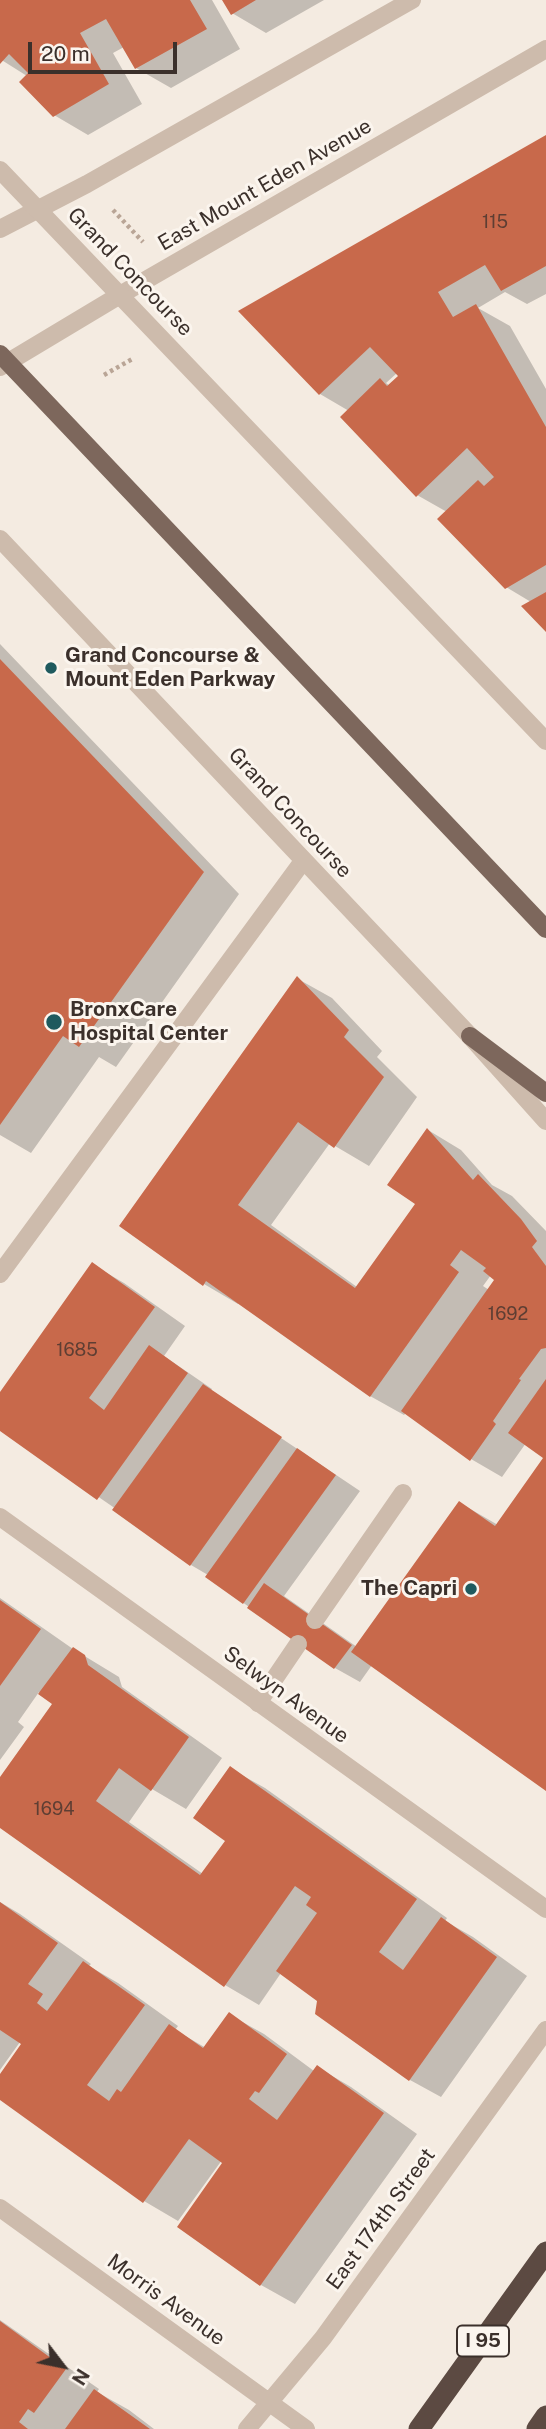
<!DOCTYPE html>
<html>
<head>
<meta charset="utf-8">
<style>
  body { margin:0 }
  #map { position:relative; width:546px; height:2429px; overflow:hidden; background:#f4ebe1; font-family:"Public Sans",sans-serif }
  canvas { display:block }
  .north { position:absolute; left:28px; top:2331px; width:70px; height:70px; -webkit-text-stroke:5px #fbf5ee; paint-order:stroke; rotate:122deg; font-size:19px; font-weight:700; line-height:28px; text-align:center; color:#3b302b }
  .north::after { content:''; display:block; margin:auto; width:24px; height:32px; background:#3b302b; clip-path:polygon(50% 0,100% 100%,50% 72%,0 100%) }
  .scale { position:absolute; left:28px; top:42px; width:149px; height:32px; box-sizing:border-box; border:4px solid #3b302b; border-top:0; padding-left:9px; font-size:21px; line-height:24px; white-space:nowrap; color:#3b302b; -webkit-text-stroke:5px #fbf5ee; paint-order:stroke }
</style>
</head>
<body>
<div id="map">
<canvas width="546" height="2429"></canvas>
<div class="north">N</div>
<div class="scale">20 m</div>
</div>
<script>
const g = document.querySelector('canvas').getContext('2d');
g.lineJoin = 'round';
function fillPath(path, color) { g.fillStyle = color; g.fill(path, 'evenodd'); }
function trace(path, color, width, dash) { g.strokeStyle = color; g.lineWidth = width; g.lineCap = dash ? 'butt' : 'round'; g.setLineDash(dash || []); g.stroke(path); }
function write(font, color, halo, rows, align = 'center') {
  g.font = font + ' "Public Sans",sans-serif'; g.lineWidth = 6; g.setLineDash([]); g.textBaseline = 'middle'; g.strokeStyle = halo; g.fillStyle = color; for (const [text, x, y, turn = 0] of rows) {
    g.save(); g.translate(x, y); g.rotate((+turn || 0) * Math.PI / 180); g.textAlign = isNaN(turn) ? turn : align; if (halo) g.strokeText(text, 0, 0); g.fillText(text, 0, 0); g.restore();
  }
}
fillPath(new Path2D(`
  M 0,0 L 212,0 L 240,49 L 171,88 L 136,68 L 124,47 L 113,53 L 142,104 L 88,135 L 54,115 L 27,76 L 0,59 Z
  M 224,0 L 324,0 L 266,33 L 232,13 Z
  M 546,137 L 546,294 L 527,304 L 505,292 L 478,308 L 510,326 L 546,389 L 546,630 L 531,602 L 506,587 L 447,512 L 417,495 L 349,411 L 320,394 L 241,311 ZM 397,373 L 400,376 L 390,386 L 386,383 Z
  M 0,644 L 239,894 L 116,1067 L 99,1057 L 31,1153 L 0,1135 Z
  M 298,979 L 332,998 L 382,1051 L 377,1057 L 417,1097 L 369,1166 L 330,1143 L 271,1225 L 357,1287 L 417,1204 L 428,1130 L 461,1150 L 492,1185 L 512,1196 L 546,1231 L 546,1789 L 372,1665 L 360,1682 L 335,1668 L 207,1577 L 208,1575 L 191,1565 L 116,1509 L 0,1429 L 0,1395 L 93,1265 L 124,1283 L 185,1326 L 164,1356 L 212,1389 L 211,1391 L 360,1491 L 284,1596 L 357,1647 L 460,1503 L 498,1525 L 546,1458 L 526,1443 L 502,1477 L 471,1459 L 406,1413 L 404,1415 L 370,1396 L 239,1302 L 238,1304 L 204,1284 L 121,1226 ZM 491,1275 L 497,1279 L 489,1290 L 483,1286 Z
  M 0,1598 L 73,1649 L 119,1677 L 122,1687 L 222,1758 L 186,1809 L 152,1789 L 129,1822 L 203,1874 L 227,1840 L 231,1769 L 265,1788 L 447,1918 L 445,1921 L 473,1937 L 527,1976 L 441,2097 L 410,2080 L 319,2000 L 281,1973 L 259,2005 L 225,1985 L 0,1825 L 0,1780 L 55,1704 L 39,1692 L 18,1722 L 24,1727 L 0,1760 Z
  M 0,1902 L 20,1914 L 91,1964 L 89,1966 L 118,1983 L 178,2026 L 175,2030 L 206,2048 L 230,2015 L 264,2034 L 314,2071 L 317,2067 L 351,2087 L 417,2134 L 295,2304 L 261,2285 L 179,2226 L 225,2163 L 222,2160 L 178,2221 L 144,2201 L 0,2098 L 0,2077 L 23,2044 L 20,2042 L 0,2070 Z
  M 0,2320 L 99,2389 L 97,2392 L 129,2410 L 154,2429 L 0,2429 Z`), '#0003');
fillPath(new Path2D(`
  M 0,0 L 190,0 L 207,29 L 135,69 L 106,19 L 80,33 L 109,84 L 53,117 L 19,82 L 28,73 L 9,54 L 0,64 Z
  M 222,0 L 256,0 L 231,15 Z
  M 546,135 L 546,266 L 501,291 L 485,265 L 438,292 L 453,317 L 476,304 L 546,427 L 546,565 L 505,589 L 437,519 L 478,480 L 484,486 L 494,477 L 467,448 L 416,497 L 340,417 L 380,378 L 387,386 L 398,376 L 370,347 L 319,395 L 238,311 Z
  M 546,592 L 546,632 L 521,606 Z
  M 0,659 L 204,872 L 79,1047 L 63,1036 L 0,1125 Z
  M 297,976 L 349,1030 L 344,1037 L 384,1077 L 334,1148 L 298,1122 L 238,1205 L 355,1288 L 415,1204 L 387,1185 L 427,1128 L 473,1180 L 478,1174 L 521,1219 L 537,1241 L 532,1247 L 546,1266 L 546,1348 L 541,1349 L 519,1379 L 521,1380 L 493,1421 L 496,1424 L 470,1461 L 401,1411 L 494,1280 L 483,1271 L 486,1268 L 461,1250 L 450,1265 L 459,1272 L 370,1397 L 206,1281 L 203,1286 L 119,1226 Z
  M 92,1262 L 155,1307 L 89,1398 L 104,1410 L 149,1345 L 188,1373 L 97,1500 L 0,1431 L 0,1392 Z
  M 546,1379 L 546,1791 L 351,1652 L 459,1501 L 495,1526 L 543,1458 L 508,1433 Z
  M 203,1384 L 282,1437 L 190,1566 L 112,1510 Z
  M 297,1448 L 336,1475 L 243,1604 L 205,1577 Z
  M 264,1583 L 352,1645 L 334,1669 L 247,1608 Z
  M 0,1600 L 41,1629 L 0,1686 Z
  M 73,1647 L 85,1655 L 88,1665 L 189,1737 L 151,1791 L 119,1768 L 96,1801 L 200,1875 L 225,1841 L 193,1818 L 230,1766 L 417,1899 L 379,1952 L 403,1970 L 441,1917 L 497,1957 L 409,2081 L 315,2014 L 317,2001 L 276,1971 L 317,1913 L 306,1905 L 311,1897 L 295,1886 L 224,1987 L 0,1828 L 0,1777 L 52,1704 L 38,1694 Z
  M 0,1902 L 58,1943 L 28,1984 L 43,1994 L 37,2003 L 47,2011 L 83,1961 L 145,2005 L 87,2085 L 109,2101 L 117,2089 L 121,2092 L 169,2024 L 203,2048 L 229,2012 L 287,2054 L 259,2093 L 255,2091 L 249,2099 L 277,2120 L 317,2065 L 384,2113 L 260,2286 L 177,2227 L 222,2163 L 189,2139 L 143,2203 L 0,2100 L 0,2074 L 21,2044 L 0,2030 Z
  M 0,2321 L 66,2369 L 34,2413 L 28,2409 L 19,2422 L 28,2429 L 0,2429 Z
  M 94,2389 L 150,2429 L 65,2429 Z`), '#c8694b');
trace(new Path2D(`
  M 113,210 L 143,242
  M 104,375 L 134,358`), '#b9a596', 4.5, [3.5, 3.5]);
trace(new Path2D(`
  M 315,1620 L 403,1493
  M 258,1703 L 298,1644`), '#cdbbac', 18);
trace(new Path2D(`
  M 0,229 L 87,184 L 412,0
  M 0,367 L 120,295 L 546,49
  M 0,1274 L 303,861
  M 0,1517 L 546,1909
  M 0,2208 L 306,2429
  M 247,2429 L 323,2338 L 546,2030`), '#cdbbac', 18);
trace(new Path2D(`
  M 0,170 L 546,741
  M 0,539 L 470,1036 L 546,1121`), '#cdbbac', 18);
trace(new Path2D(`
  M 0,354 L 546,929
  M 470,1036 L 546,1093`), '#7d675c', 18);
trace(new Path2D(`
  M 419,2429 L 546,2252
  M 537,2429 L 546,2416`), '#5c4a42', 21);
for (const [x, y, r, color] of [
  [51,668,7,"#1f5a5e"],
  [54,1022,9,"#1f5a5e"],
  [471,1589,7,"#1f5a5e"]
]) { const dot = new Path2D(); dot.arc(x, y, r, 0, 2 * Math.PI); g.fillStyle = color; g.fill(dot); trace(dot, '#fbf5ee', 2.5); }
write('18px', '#5e3e33', null, [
  ["115",495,222],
  ["1692",508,1314],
  ["1685",77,1350],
  ["1694",54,1809]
]);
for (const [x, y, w] of [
  [483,2341,52]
]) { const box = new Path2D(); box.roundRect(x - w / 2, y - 15.5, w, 31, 5); g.fillStyle = '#fbf5ee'; g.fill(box); trace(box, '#3b302b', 2); }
write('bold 19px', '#3b302b', null, [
  ["I 95",483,2341]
]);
write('21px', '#3b302b', '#fbf5ee', [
  ["East Mount Eden Avenue",265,185,-30],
  ["Grand Concourse",130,272,46],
  ["Grand Concourse",290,813,47],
  ["Selwyn Avenue",286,1695,36],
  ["East 174th Street",381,2219,-54],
  ["Morris Avenue",166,2300,36]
]);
write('bold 21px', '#3b302b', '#fbf5ee', [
  ["Grand Concourse &",65,656],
  ["Mount Eden Parkway",65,680],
  ["BronxCare",70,1010],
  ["Hospital Center",70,1034],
  ["The Capri",457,1589,"right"]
], 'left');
</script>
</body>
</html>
